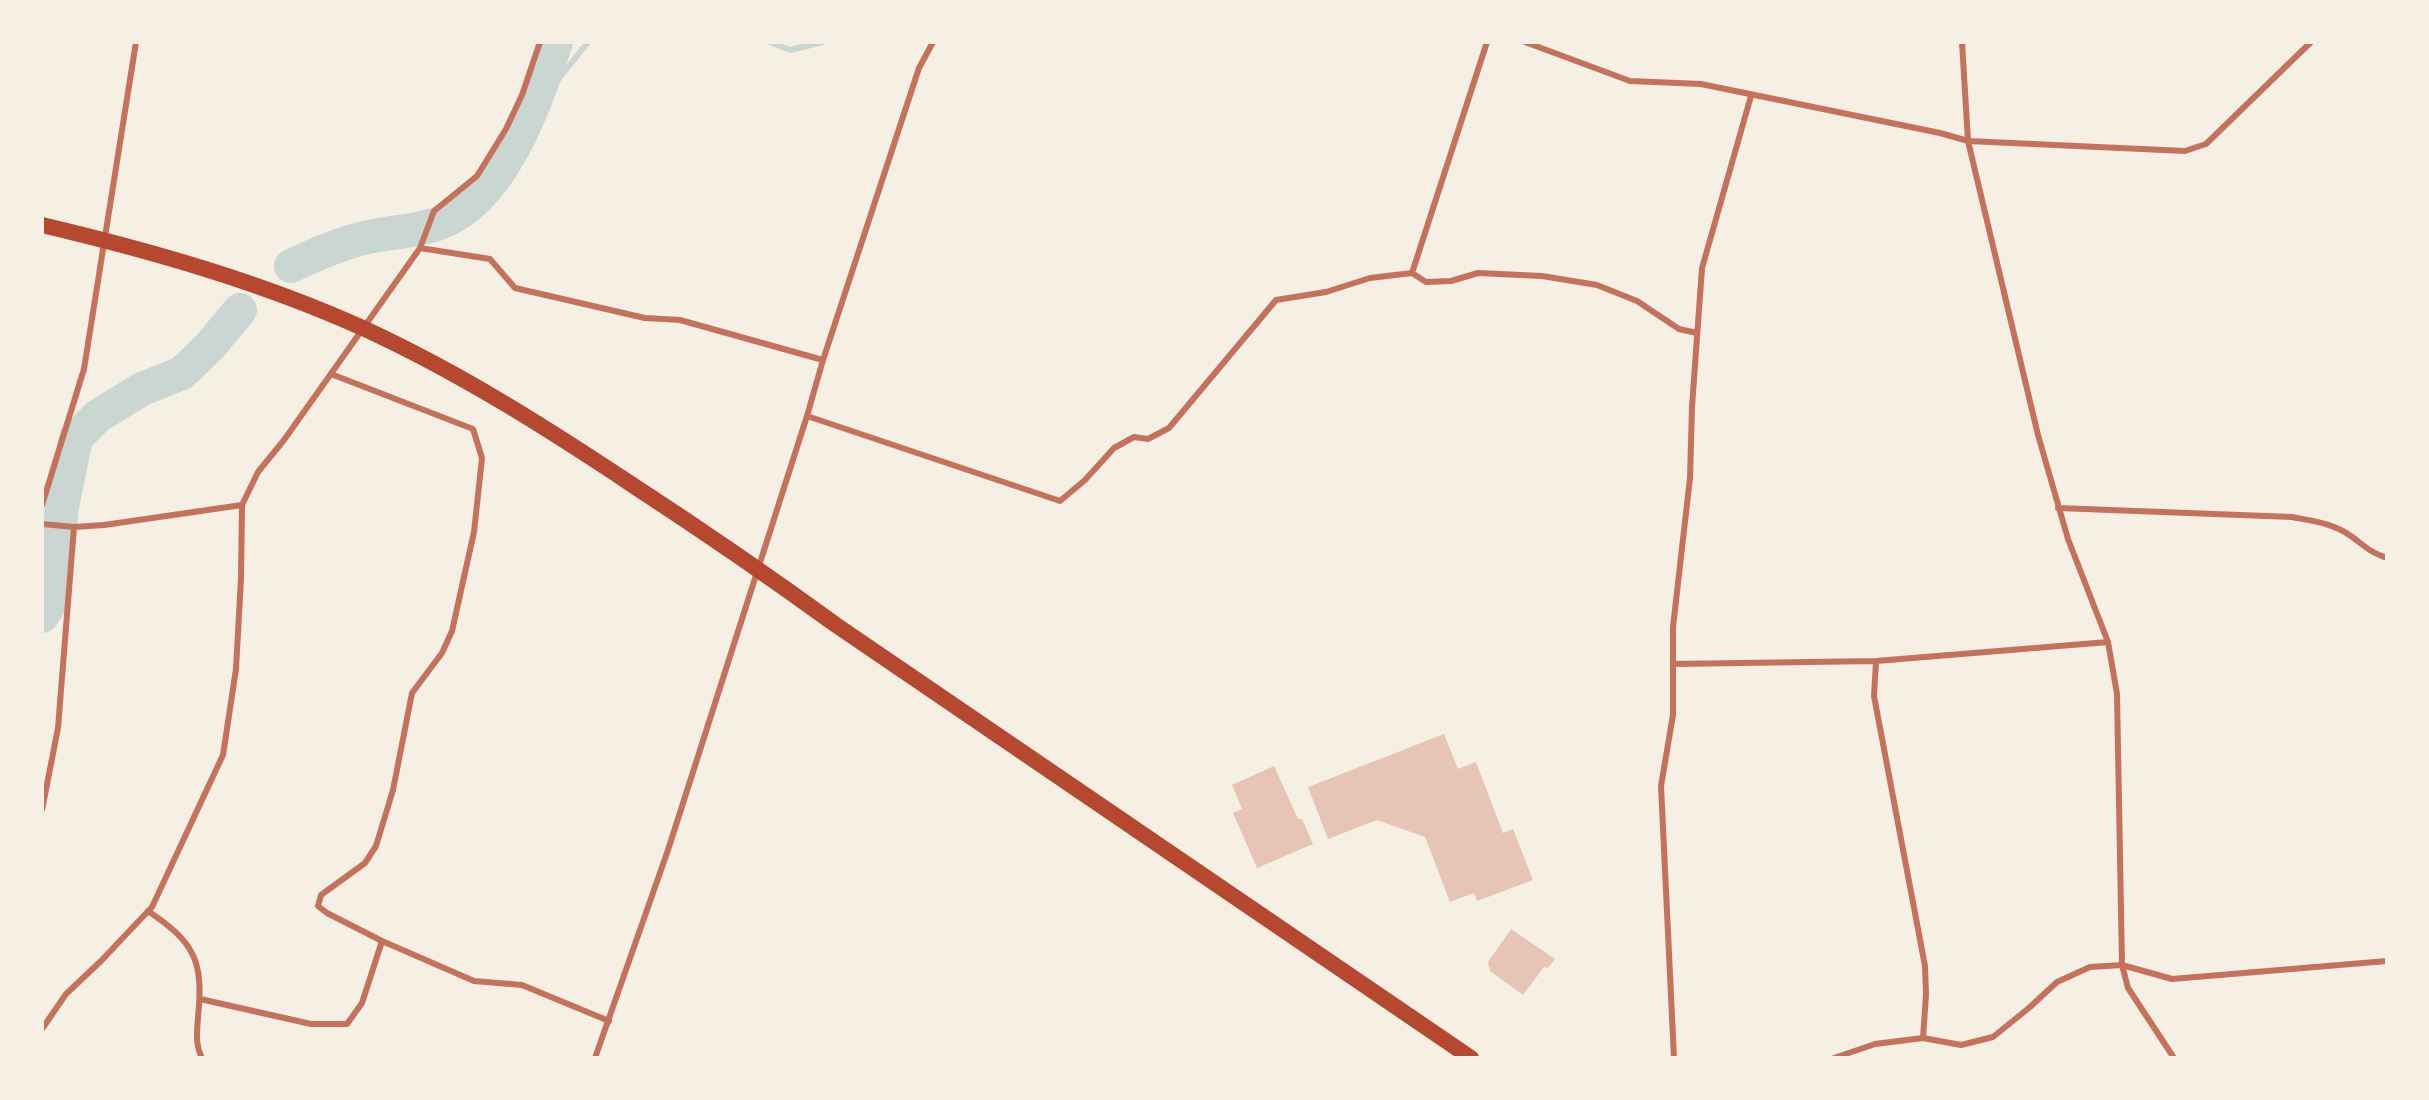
<!DOCTYPE html>
<html>
<head>
<meta charset="utf-8">
<style>
  body { margin:0 }
  #map { position:relative; width:2429px; height:1100px; overflow:hidden; background:#f6efe4; font-family:Signika,sans-serif }
  canvas { display:block }
  .frame { position:absolute; inset:0; border:44px solid #f6efe4; pointer-events:none }
</style>
</head>
<body>
<div id="map">
<canvas width="2429" height="1100"></canvas>
<div class="frame"></div>
</div>
<script>
const g = document.querySelector('canvas').getContext('2d');
g.lineJoin = 'round';
function trace(path, color, width, dash) { g.strokeStyle = color; g.lineWidth = width; g.lineCap = dash ? 'butt' : 'round'; g.setLineDash(dash || []); g.stroke(path); }
function fillPath(path, color) { g.fillStyle = color; g.fill(path, 'evenodd'); }
trace(new Path2D(`
  M 770,42 L 790,50 L 823,42
  M 532,112 L 588,42`), '#c9d6d2', 6);
trace(new Path2D(`
  M 291,266 C 314,255 338,244 364,238 C 389,232 415,232 440,223 C 504,199 536,101 556,42
  M 42,616 L 48,607 L 55,577 L 62,506 L 76,438 L 98,416 L 142,389 L 182,373 L 210,346 L 240,310`), '#c9d6d2', 34);
fillPath(new Path2D(`
  M 1444,734 L 1458,769 L 1476,762 L 1503,833 L 1513,829 L 1533,880 L 1477,901 L 1474,893 L 1450,902 L 1425,837 L 1377,820 L 1328,839 L 1308,787 Z
  M 1274,766 L 1298,819 L 1302,819 L 1313,844 L 1257,868 L 1233,813 L 1242,809 L 1232,785 Z
  M 1511,929 L 1555,959 L 1548,968 L 1544,967 L 1523,995 L 1490,971 L 1488,962 Z`), '#e6c5b7');
trace(new Path2D(`
  M 1525,42 L 1630,81 L 1701,84 L 1940,133 L 1968,141 L 2185,151 L 2206,144 L 2311,42
  M 1962,42 L 1968,141 L 2038,435 L 2068,539 L 2108,642 L 2117,694 L 2122,965 L 2128,988 L 2174,1058
  M 420,248 L 490,259 L 515,288 L 645,318 L 680,320 L 823,360
  M 1412,273 L 1487,42
  M 331,374 L 473,429 L 482,458 L 474,532 L 452,631 L 442,653 L 412,693 L 393,790 L 376,846 L 365,863 L 321,895 L 318,906 L 327,913 L 382,941 L 474,981 L 522,985 L 609,1021
  M 807,416 L 1060,501 L 1085,480 L 1114,448 L 1134,437 L 1148,439 L 1169,428 L 1276,300 L 1326,292 L 1370,278 L 1412,273 L 1426,282 L 1451,281 L 1478,273 L 1542,276 L 1597,285 L 1637,301 L 1679,329 L 1697,333
  M 42,505 L 84,369 L 136,42
  M 2058,508 L 2292,517 C 2313,521 2333,523 2351,536 C 2366,547 2368,551 2387,558
  M 42,524 L 74,527 L 104,525 L 242,505
  M 1876,661 L 1874,696 L 1925,966 L 1926,995 L 1923,1038
  M 1673,664 L 1876,661 L 2108,642
  M 42,810 L 58,728 L 74,527
  M 148,911 C 194,942 204,960 198,1017 C 197,1032 195,1044 202,1058
  M 200,999 L 311,1024 L 347,1024 L 362,1003 L 382,941
  M 42,1029 L 66,994 L 101,961 L 152,907 L 223,755 L 236,669 L 241,578 L 242,505 L 258,472 L 284,440 L 420,248 L 434,211 L 477,176 L 506,129 L 522,95 L 540,42
  M 595,1058 L 668,850 L 807,416 L 823,360 L 919,68 L 933,42
  M 1674,1058 L 1661,786 L 1673,715 L 1673,627 L 1690,478 L 1692,407 L 1702,268 L 1751,96
  M 1834,1058 L 1875,1044 L 1923,1038 L 1961,1045 L 1993,1037 L 2030,1007 L 2057,982 L 2090,967 L 2122,965 L 2172,979 L 2387,961`), '#c5725c', 6);
trace(new Path2D(`
  M 42,225 C 152,251 261,282 365,329 C 460,373 547,428 634,486 C 703,531 770,577 836,625 L 1471,1058`), '#b5482f', 16);
</script>
</body>
</html>
